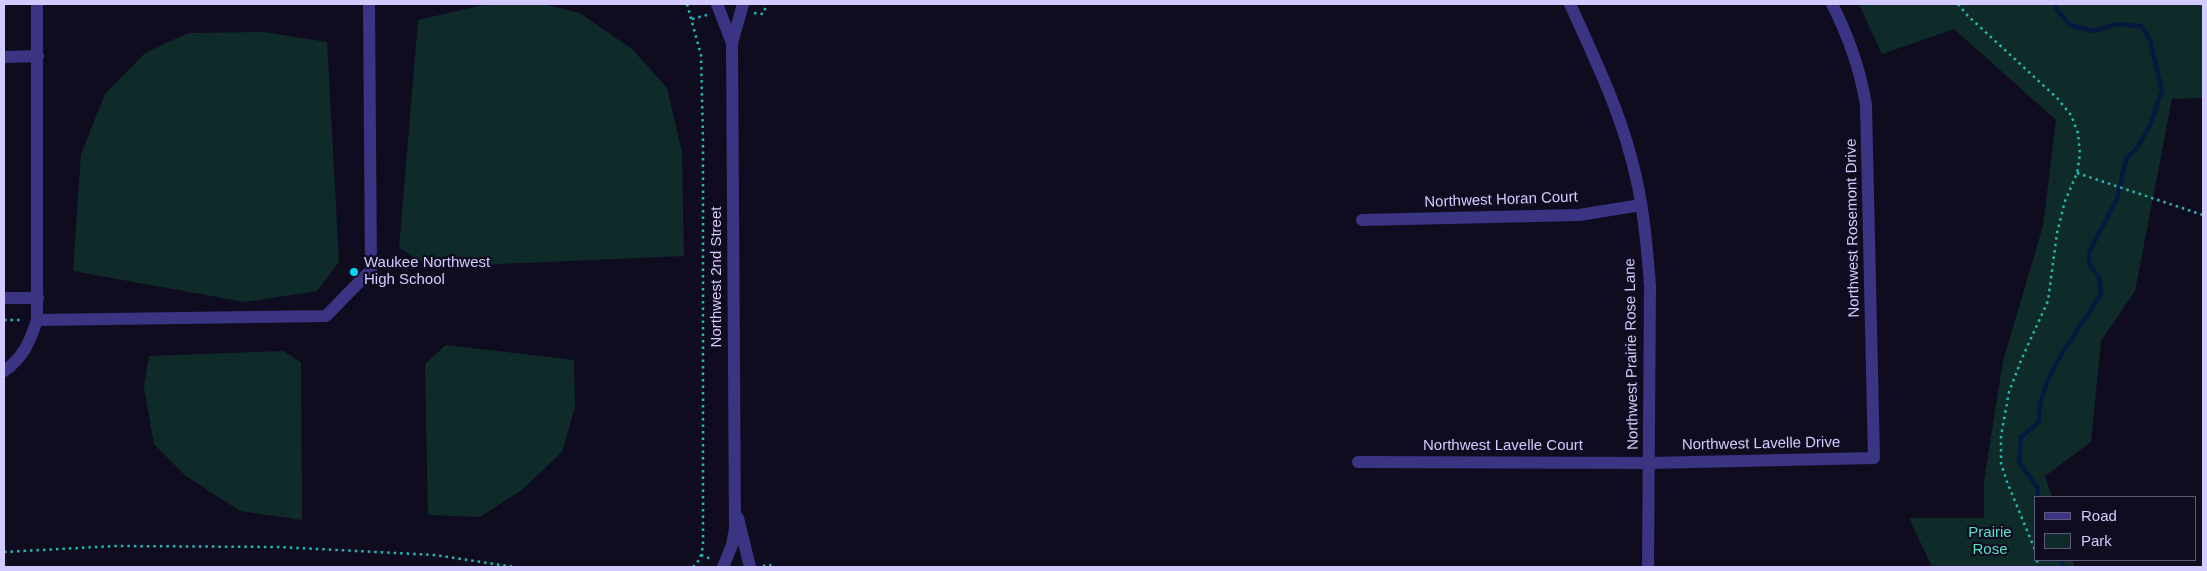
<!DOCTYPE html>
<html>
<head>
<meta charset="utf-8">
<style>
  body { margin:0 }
  #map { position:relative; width:2207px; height:571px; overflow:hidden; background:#100c20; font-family:Arial,sans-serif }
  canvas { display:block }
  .frame { position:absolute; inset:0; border:5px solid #d3cbff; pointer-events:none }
  .legend { position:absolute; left:2034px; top:496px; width:162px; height:65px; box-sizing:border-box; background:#100c20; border:1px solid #5e5879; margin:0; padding:6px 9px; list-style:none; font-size:15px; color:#d3cbff }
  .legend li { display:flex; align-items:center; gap:10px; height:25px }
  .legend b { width:25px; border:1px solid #5e5879 }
</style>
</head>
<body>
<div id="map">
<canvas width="2207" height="571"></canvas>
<div class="frame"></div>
<ul class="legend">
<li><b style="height:6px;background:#3a3482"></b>Road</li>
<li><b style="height:14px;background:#0e2b2a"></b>Park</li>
</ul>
</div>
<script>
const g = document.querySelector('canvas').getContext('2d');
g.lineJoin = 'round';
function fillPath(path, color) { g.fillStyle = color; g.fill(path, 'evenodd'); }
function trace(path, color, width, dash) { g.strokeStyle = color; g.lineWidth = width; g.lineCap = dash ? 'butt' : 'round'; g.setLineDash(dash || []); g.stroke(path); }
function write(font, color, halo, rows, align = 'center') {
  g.font = font + ' Arial,sans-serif'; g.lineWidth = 4.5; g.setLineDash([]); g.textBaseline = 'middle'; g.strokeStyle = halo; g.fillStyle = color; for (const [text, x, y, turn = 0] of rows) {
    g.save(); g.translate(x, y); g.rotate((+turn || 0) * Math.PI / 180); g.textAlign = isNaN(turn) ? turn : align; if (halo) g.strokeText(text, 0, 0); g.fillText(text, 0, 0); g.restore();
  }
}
fillPath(new Path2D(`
  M 488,4 L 543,4 L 580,13 L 633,50 L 667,88 L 682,152 L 684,256 L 430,267 L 399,248 L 418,20 Z
  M 1859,4 L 2203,4 L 2203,98 L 2172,99 L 2135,291 L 2101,341 L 2091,442 L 2045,476 L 2052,497 L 2036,497 L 2036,560 L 2072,560 L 2075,567 L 1932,567 L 1909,518 L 1984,518 L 1984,481 L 2003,361 L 2043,226 L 2056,120 L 1954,29 L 1882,54 Z
  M 264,32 L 327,42 L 339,262 L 317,291 L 245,302 L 73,271 L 81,154 L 105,94 L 145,53 L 188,33 Z
  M 446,345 L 574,360 L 575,407 L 562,452 L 523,489 L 480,517 L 428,515 L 425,364 Z
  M 283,351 L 301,362 L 302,520 L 240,511 L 186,476 L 154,444 L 144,387 L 149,356 Z`), '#0e2b2a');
trace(new Path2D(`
  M 2039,497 L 2037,487 L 2019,462 L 2021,437 L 2039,422 C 2036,380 2080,329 2101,294 L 2099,277 L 2089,264 L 2089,252 L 2117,199 L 2126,159 L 2136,149 L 2150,125 L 2162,90 L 2150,40 L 2141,26 L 2118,24 L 2093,31 L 2070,25 L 2057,10 L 2055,4
  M 2060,560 L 2064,567`), '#07193e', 4.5);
trace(new Path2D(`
  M 687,4 L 701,55 L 703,140 L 703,546 L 700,559 L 693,567
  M 1958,4 L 1967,15 L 2057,98 L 2071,115 L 2078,133 L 2080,154 L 2077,173 L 2065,201 L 2057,233 L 2048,301 L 2022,358 L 2009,392 L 2001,436 L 2001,463 L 2007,482 L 2036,552
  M 754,13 L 763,14 L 767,4
  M 692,19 L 707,15
  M 2077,173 L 2203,215
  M 4,320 L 23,320
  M 4,552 L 115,546 L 279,547 L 435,555 L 514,567
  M 701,555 L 711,559
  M 2037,560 L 2038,567
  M 763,566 L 770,565 L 771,567`), '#27b7b2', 2.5, [2.5, 4]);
trace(new Path2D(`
  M 717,4 L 732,43
  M 1570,4 C 1593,55 1618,106 1632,161 C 1643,201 1647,245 1650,286 L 1648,567
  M 4,57 L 38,56
  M 1362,220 L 1579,215 L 1641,205
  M 4,298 L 38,298
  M 37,320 L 326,316 L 371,270 L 369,4
  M 4,371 C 23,358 30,342 37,320 L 37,4
  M 1358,462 L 1649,463 L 1874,458 L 1866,105 C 1860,69 1849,37 1832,4
  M 738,518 L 750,567
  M 723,567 L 732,545 L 735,528 L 732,43 L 743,4`), '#3a3482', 12);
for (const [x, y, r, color] of [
  [354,272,5,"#00d6f6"]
]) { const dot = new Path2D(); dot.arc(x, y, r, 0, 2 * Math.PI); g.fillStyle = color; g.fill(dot); trace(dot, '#100c20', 2); }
write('15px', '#d3cbff', '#100c20', [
  ["Northwest Horan Court",1501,200,-2],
  ["Northwest Rosemont Drive",1853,228,-91],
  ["Northwest 2nd Street",717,277,-90],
  ["Northwest Prairie Rose Lane",1632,354,-91],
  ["Northwest Lavelle Drive",1761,444,-1],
  ["Northwest Lavelle Court",1503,446]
]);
write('15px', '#d3cbff', '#100c20', [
  ["Waukee Northwest",364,263],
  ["High School",364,280]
], 'left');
write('15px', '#52e4c4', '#100c20', [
  ["Prairie",1990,533],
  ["Rose",1990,550]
]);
</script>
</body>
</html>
